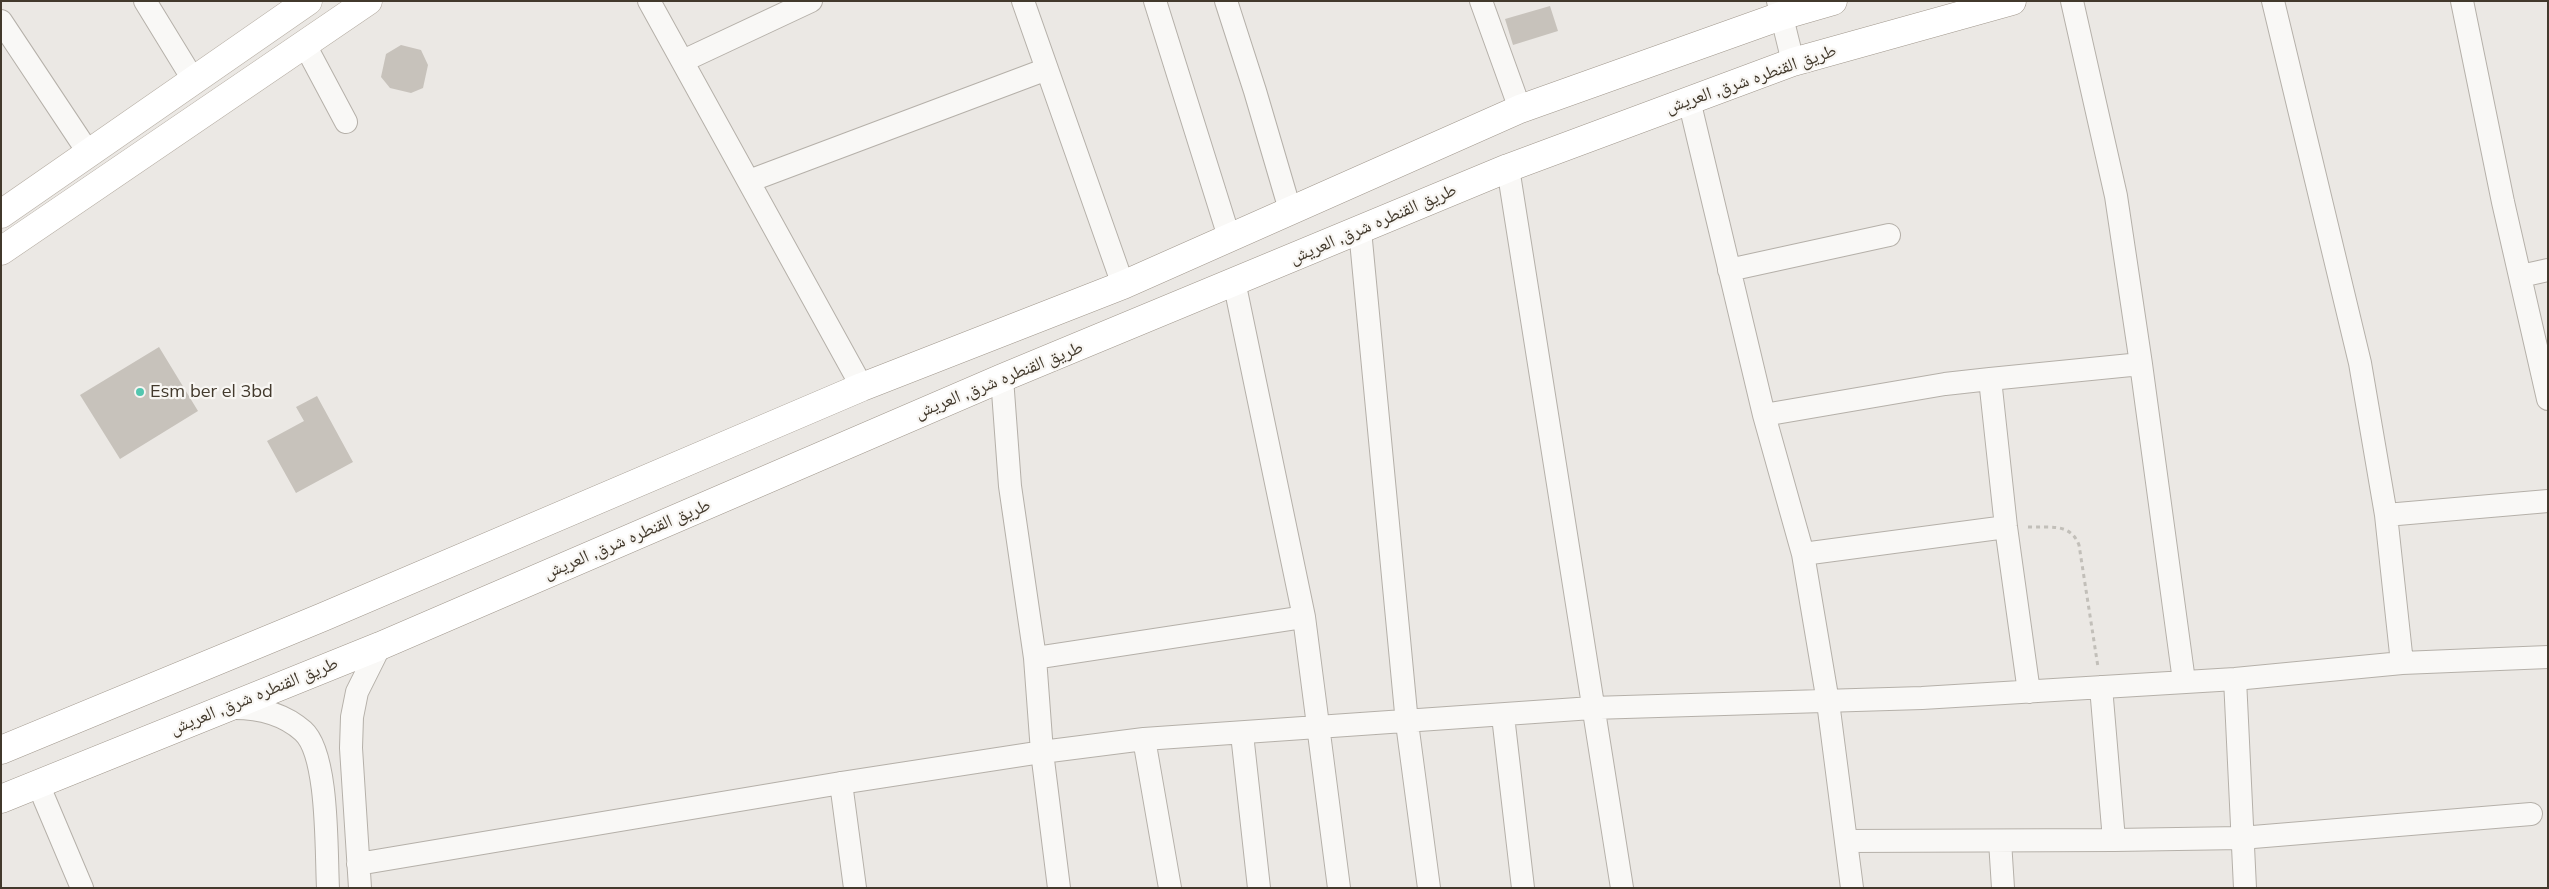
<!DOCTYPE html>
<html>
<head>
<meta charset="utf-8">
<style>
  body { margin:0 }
  #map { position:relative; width:2549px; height:889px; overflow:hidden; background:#ebe8e4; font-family:Mulish,sans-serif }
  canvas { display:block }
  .frame { position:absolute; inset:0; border:2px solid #42392c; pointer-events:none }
</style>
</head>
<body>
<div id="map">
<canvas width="2549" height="889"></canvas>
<div class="frame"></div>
</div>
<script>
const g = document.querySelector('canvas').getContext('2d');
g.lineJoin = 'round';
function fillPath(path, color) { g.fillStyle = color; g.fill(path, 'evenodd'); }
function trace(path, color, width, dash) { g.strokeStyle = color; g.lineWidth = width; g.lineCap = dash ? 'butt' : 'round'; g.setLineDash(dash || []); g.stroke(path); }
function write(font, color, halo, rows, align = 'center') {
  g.font = font + ' Mulish,"Noto Naskh Arabic",sans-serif'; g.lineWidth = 4.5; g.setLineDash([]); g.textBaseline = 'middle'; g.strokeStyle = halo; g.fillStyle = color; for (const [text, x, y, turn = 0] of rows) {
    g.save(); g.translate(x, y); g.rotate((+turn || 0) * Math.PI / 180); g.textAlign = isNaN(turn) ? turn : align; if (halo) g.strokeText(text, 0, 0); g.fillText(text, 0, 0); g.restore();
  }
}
fillPath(new Path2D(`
  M 1550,6 L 1558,31 L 1513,45 L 1505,19 Z
  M 401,45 L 421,50 L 428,65 L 423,88 L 411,93 L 390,88 L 381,77 L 386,54 Z
  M 159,347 L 198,411 L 120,459 L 80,395 Z
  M 317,396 L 353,462 L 296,493 L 267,441 L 304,421 L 296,407 Z`), '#c7c2bb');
const minor = new Path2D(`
  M 145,1 L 194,81
  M 649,1 L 862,387
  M 1023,1 L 1123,285
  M 1155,1 L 1229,237
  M 1226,1 L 1255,91 L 1290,210
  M 1481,1 L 1520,109
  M 1778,1 L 1793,62
  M 2072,1 L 2116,196 L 2141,364 L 2184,681
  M 2273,1 L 2360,363 L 2386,515 L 2402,663
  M 2462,1 L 2503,202 L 2548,399
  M 1,21 L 90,155
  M 305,45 L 346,122
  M 683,61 L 811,1
  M 1689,100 L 1764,415 L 1803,554 L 1828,702 L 1852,888
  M 1508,168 L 1622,888
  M 749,181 L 1047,69
  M 1360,230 L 1407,723 L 1429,888
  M 1729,270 L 1889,235
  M 2521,276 L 2548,270
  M 1234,281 L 1304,617 L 1339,888
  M 1002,378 L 1010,486 L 1035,658 L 1042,752 L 1059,888
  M 1990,379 L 2141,364
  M 1764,415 L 1945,384 L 1990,379 L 2006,527 L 2029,692
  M 2386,515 L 2548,501
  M 1803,554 L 2006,527
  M 1035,658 L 1304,617
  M 2235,679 L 2245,888
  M 228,708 C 255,707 282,712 303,731 C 329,754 326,852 328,888
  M 1503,716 L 1523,888
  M 1242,734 L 1259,888
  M 1144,739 L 1170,888
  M 841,783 L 855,888
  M 38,784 L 82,888
  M 2114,840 L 2241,838 L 2531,814
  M 1846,841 L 2114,840 L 2101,687
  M 2000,841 L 2003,888
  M 358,864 L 841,783 L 1042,752 L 1144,739 L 1592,708 L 1922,698 L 2235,679 L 2402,663 L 2548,657
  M 360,888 L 351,748 L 352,717 L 357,692 L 380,646`);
const major = new Path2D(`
  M 1,214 L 308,1
  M 1,251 L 368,1`);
const highway = new Path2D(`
  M 1,750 L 323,617 L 862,387 L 1123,285 L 1520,109 L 1781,16 L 1833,1
  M 1,799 L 380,646 L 1002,378 L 1508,168 L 1793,62 L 2012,1`);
trace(minor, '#b5b0a9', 24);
trace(major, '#b6aea4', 29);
trace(highway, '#a0978c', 29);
trace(new Path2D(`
  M 2028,527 C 2049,528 2070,522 2079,545 L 2098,667`), '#c2bfb9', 3, [4, 4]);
trace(minor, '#f9f8f6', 22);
trace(major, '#fff', 28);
trace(highway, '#fff', 28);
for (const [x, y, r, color] of [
  [140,392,5,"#53c6af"]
]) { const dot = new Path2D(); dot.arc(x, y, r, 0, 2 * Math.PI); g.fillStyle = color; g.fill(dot); trace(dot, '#f8f6f3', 2); }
write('18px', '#42392c', '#f8f6f3', [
  ["طريق القنطره شرق, العريش",1751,79,-19],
  ["طريق القنطره شرق, العريش",1373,224,-23],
  ["طريق القنطره شرق, العريش",999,380,-22],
  ["طريق القنطره شرق, العريش",627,539,-23],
  ["طريق القنطره شرق, العريش",254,696,-22]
]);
write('18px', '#42392c', '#f8f6f3', [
  ["Esm ber el 3bd",150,392]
], 'left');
</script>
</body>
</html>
